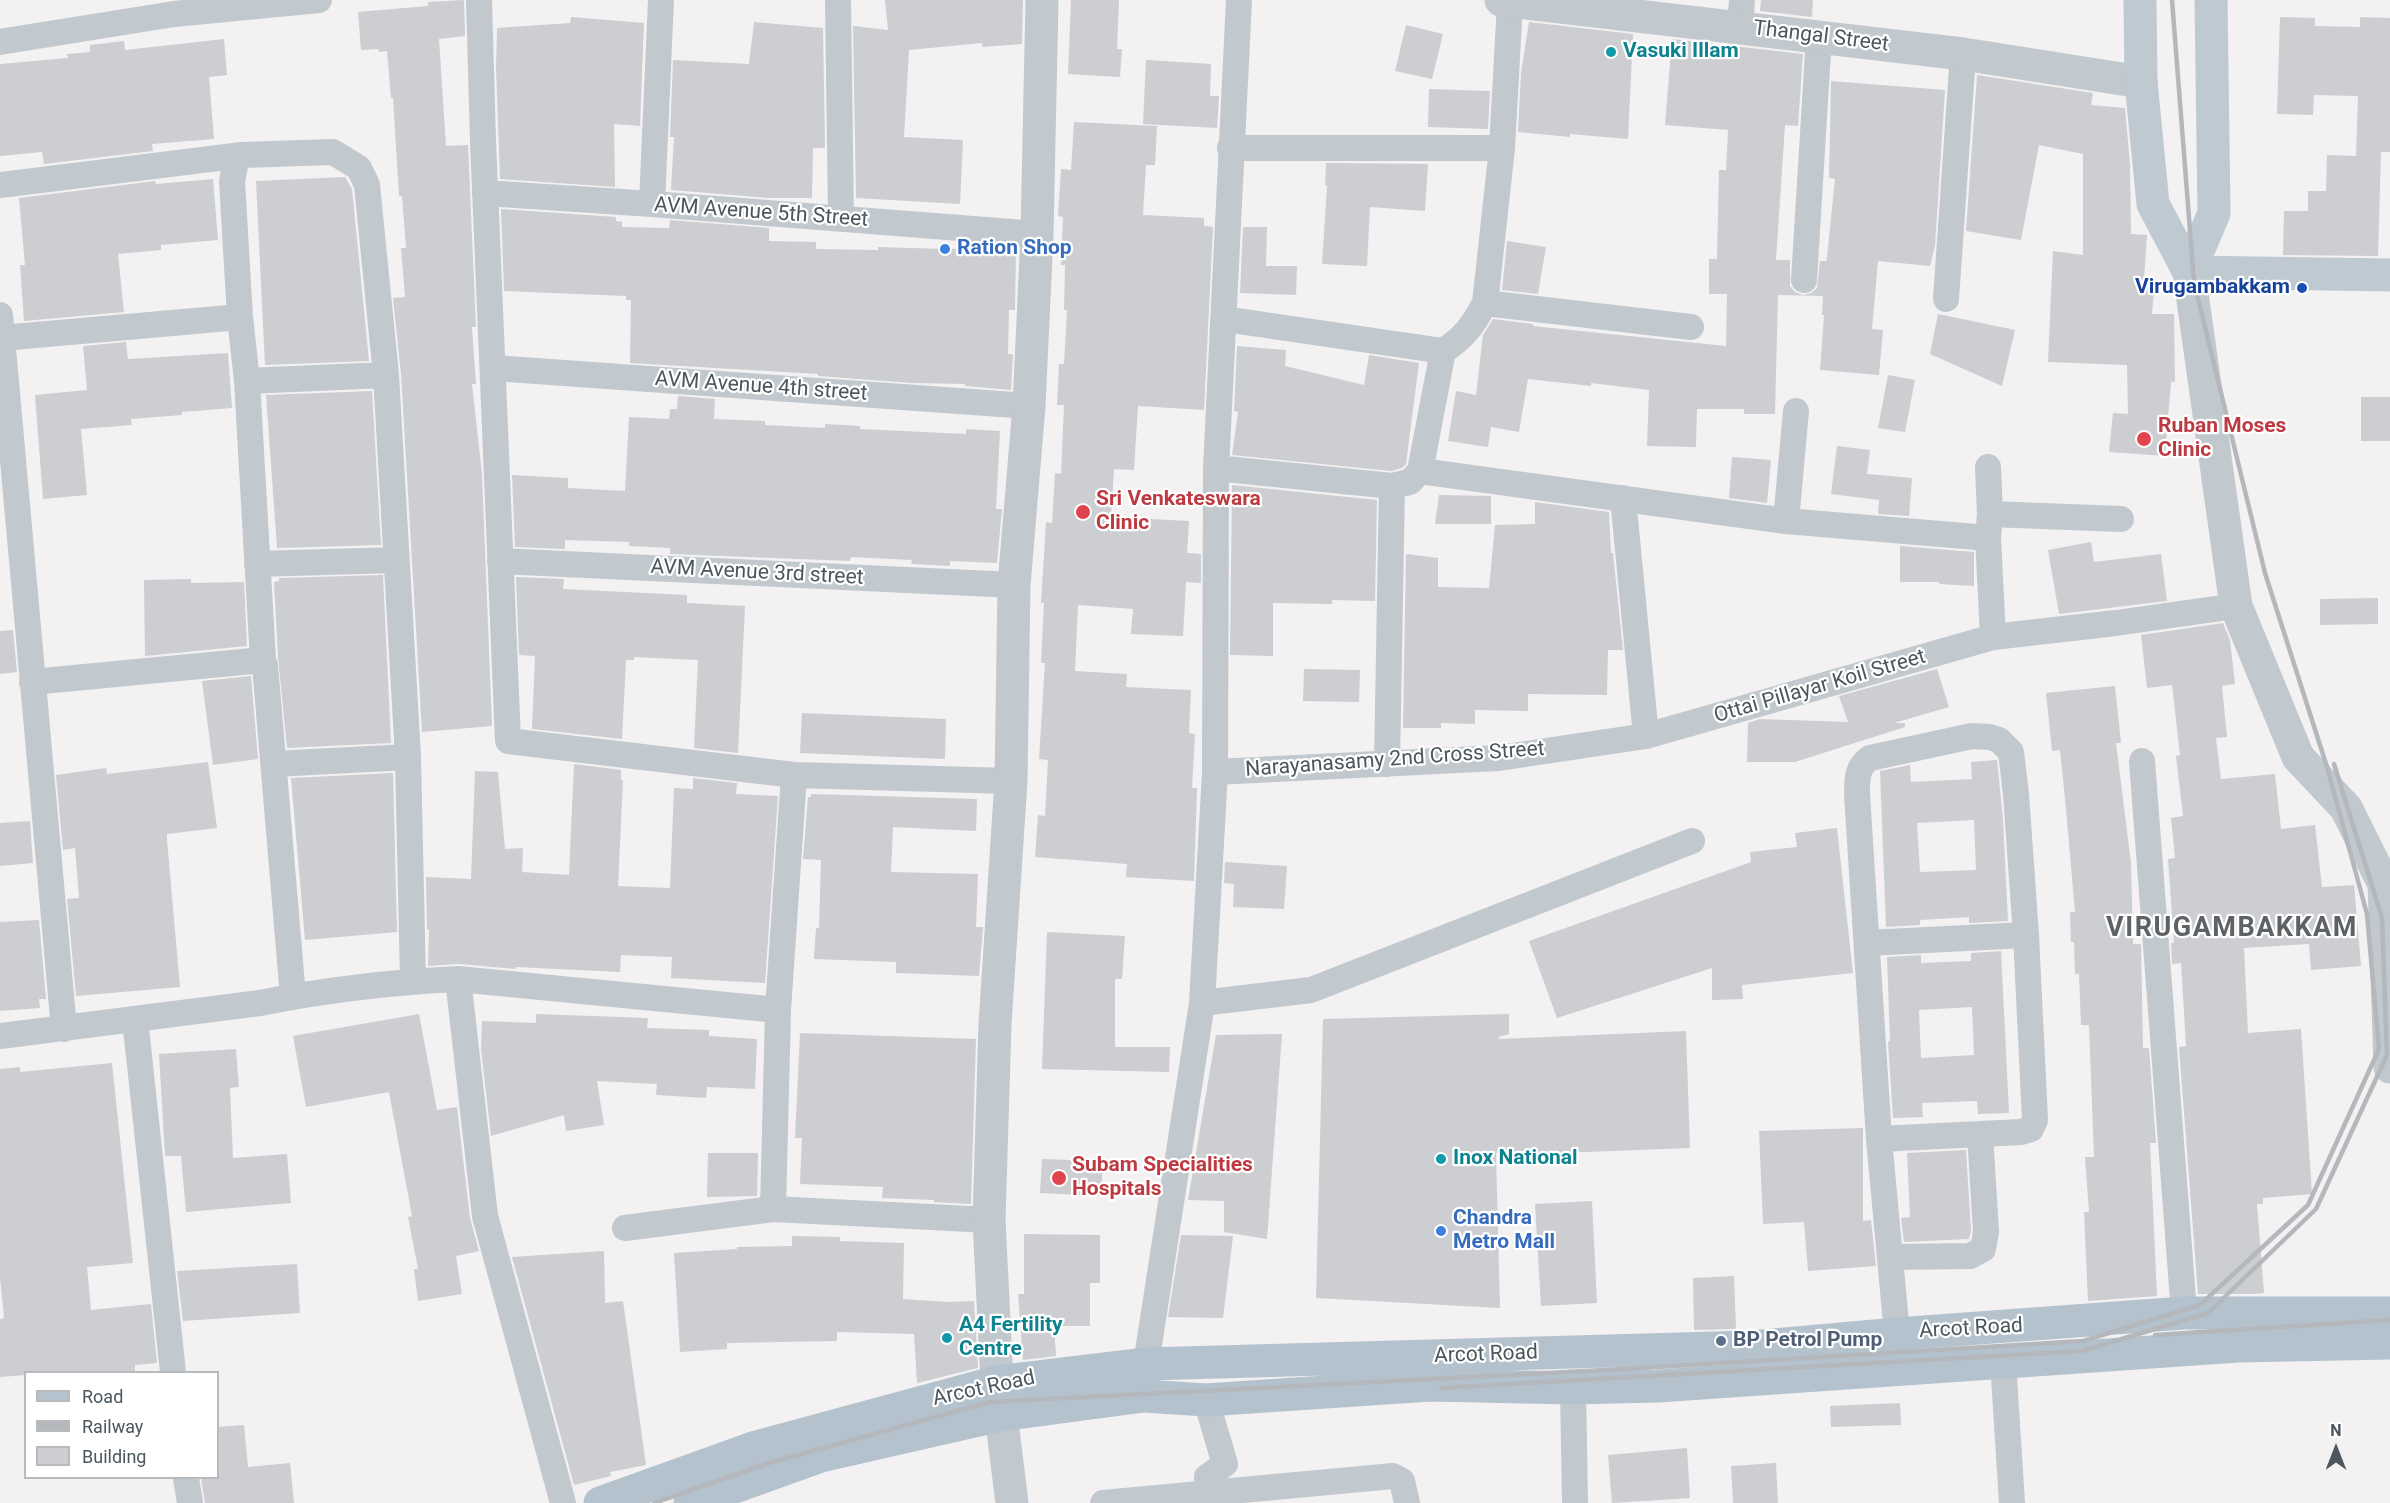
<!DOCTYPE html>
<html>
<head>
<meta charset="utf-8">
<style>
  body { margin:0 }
  #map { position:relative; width:2390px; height:1503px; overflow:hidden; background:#f3f1f2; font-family:Roboto,sans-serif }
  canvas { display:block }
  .legend { position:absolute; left:24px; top:1371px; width:195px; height:108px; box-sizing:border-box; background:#fff; border:2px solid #b7bbbe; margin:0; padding:8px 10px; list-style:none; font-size:18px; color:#4b565d }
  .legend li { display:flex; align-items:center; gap:12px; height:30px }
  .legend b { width:30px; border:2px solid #b7bbbe }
  .north { position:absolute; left:2306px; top:1419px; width:60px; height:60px; -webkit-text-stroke:4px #fff; paint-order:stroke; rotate:0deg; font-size:16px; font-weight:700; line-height:24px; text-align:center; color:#4b565d }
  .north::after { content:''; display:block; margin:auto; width:21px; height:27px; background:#4b565d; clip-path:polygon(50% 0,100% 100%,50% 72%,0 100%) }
</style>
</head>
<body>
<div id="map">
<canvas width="2390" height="1503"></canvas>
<ul class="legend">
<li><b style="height:8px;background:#b4c2cd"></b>Road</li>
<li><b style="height:8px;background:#b4b7bb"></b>Railway</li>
<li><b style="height:16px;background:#ccced2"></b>Building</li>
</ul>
<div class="north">N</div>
</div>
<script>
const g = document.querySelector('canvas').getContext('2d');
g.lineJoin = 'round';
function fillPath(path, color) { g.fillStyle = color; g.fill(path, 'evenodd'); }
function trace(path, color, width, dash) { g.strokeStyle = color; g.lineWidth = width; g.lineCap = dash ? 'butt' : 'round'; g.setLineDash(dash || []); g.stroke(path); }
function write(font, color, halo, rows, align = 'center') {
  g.font = font + ' Roboto,sans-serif'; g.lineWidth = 4.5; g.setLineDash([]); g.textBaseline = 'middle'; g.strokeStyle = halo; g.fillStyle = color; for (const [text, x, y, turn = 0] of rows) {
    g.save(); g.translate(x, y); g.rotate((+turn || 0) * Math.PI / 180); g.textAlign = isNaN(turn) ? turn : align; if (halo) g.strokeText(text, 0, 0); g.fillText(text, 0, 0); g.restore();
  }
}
fillPath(new Path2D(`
  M 464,0 L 465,36 L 439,39 L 446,146 L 468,145 L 476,327 L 472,327 L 476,384 L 472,384 L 482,474 L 492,726 L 422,732 L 401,374 L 393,298 L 405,297 L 401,248 L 406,248 L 402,196 L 399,196 L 393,98 L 391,98 L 387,51 L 379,52 L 378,49 L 361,50 L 358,12 L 428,6 L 428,2 Z
  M 885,0 L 1023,0 L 1022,44 L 982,47 L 982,43 L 909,50 L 904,137 L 963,140 L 960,204 L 856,198 L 853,26 L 888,30 Z
  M 1071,0 L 1119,0 L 1117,49 L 1122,49 L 1120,77 L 1068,74 Z
  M 1761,0 L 1813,0 L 1812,17 L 1760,11 Z
  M 571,17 L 644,23 L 640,126 L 614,124 L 615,187 L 500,179 L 496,67 L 497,28 L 570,23 Z
  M 2280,17 L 2315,18 L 2315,26 L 2360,27 L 2360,17 L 2390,18 L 2390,152 L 2381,152 L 2378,256 L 2283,255 L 2284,211 L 2308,211 L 2308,191 L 2326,191 L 2327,155 L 2356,156 L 2358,96 L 2314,95 L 2313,115 L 2277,114 Z
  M 754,22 L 823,28 L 825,148 L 813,148 L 812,198 L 769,198 L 671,190 L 674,137 L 670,137 L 673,60 L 749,64 Z
  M 1529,22 L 1633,34 L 1628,139 L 1570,134 L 1570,137 L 1518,132 L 1521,73 Z
  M 1406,25 L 1443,34 L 1432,79 L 1395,71 Z
  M 224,39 L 227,75 L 209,77 L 214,139 L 152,144 L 153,151 L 44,164 L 42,152 L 0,156 L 0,64 L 68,58 L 67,54 L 90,52 L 90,45 L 124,41 L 125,50 Z
  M 1672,39 L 1803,54 L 1798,126 L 1785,125 L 1776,260 L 1790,260 L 1790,286 L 1795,292 L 1803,295 L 1811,293 L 1817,288 L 1820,261 L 1826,261 L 1827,257 L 1835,179 L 1829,178 L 1831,81 L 1945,90 L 1935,246 L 1930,266 L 1878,261 L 1872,329 L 1883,330 L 1879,375 L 1820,370 L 1824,315 L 1822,315 L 1823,296 L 1778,295 L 1775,414 L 1744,414 L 1744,409 L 1697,409 L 1696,447 L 1647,446 L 1649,390 L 1591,383 L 1591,386 L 1528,379 L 1519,432 L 1491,427 L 1488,447 L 1448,441 L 1456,391 L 1476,395 L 1483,335 L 1493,319 L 1533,324 L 1533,326 L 1726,346 L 1727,294 L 1709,294 L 1709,259 L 1717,259 L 1719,170 L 1726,170 L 1728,130 L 1665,125 Z
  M 1146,60 L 1211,64 L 1210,96 L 1219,96 L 1217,128 L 1143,124 Z
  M 1977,75 L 2093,93 L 2091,105 L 2125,108 L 2130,164 L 2131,234 L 2147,235 L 2144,279 L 2155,280 L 2152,314 L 2174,314 L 2175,382 L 2171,382 L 2165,456 L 2109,452 L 2113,413 L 2128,414 L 2127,365 L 2048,362 L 2053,251 L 2083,255 L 2083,154 L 2039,145 L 2021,240 L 1966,231 Z
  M 1429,89 L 1490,91 L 1488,129 L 1428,127 Z
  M 1074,122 L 1157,126 L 1155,165 L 1146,165 L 1143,215 L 1204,218 L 1204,226 L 1213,227 L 1204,410 L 1138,406 L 1134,470 L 1114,469 L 1111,517 L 1189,521 L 1187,553 L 1201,554 L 1201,583 L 1186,582 L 1183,636 L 1131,634 L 1133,609 L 1078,605 L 1075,671 L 1127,674 L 1126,687 L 1191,690 L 1189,733 L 1195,734 L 1192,788 L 1197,788 L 1194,881 L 1126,877 L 1127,864 L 1035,857 L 1038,815 L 1045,816 L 1048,760 L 1039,759 L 1045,663 L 1041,663 L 1044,603 L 1041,603 L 1046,522 L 1052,523 L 1055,473 L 1061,474 L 1064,405 L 1057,405 L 1059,364 L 1064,364 L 1067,310 L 1064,310 L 1065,265 L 1061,265 L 1063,217 L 1058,216 L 1061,169 L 1071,170 Z
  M 1326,163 L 1428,164 L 1425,211 L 1370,207 L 1367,266 L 1322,264 L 1327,186 L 1325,185 Z
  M 345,177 L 352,189 L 369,361 L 265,365 L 256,181 Z
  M 213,179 L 218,240 L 161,245 L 161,250 L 118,254 L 124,312 L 24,321 L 20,265 L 25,265 L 19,198 L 155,181 L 156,184 Z
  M 501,209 L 616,217 L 616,221 L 622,222 L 622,227 L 669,228 L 670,220 L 769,228 L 769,241 L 816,242 L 816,249 L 878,250 L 878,247 L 945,249 L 1016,248 L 1015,310 L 1009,310 L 1008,354 L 1013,354 L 1011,390 L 965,386 L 965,384 L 912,383 L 818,376 L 818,374 L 630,363 L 631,300 L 626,300 L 626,296 L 504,291 Z
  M 1243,227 L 1267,227 L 1266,266 L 1297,266 L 1296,295 L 1240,293 Z
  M 1507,241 L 1546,247 L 1538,294 L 1502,290 Z
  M 1938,314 L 2015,330 L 2002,386 L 1930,354 Z
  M 126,342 L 128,359 L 228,353 L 232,408 L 182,412 L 182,415 L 131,419 L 132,425 L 81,429 L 87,495 L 43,499 L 35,395 L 87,390 L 83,346 Z
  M 1237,346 L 1286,350 L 1285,366 L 1364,385 L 1369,355 L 1419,363 L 1406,464 L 1402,468 L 1391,471 L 1232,455 L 1238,412 L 1234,411 Z
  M 1888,375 L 1915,380 L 1905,432 L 1878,428 Z
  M 372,391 L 381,545 L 277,548 L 266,395 Z
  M 678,396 L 715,399 L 714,419 L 765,421 L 765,425 L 825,428 L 825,424 L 860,426 L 860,429 L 966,434 L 966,429 L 1000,431 L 996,509 L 1002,509 L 997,563 L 950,561 L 950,566 L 911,564 L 912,560 L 851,557 L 850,561 L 670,554 L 670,548 L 629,546 L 629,542 L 565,540 L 565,549 L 515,547 L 512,475 L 568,478 L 568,488 L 625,491 L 629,417 L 669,419 L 670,409 L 677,409 Z
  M 2361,397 L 2390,397 L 2390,441 L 2361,441 Z
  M 1837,446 L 1870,450 L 1867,474 L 1912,478 L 1909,516 L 1878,514 L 1879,500 L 1831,494 Z
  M 1732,457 L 1771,460 L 1767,503 L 1729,498 Z
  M 1232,485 L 1377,500 L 1375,601 L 1332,600 L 1332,604 L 1273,603 L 1273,656 L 1230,655 Z
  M 1439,495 L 1491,496 L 1491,524 L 1435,524 Z
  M 1535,502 L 1609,512 L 1611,553 L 1613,553 L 1623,650 L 1608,650 L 1607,695 L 1528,694 L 1528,711 L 1475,710 L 1475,724 L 1441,723 L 1441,728 L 1403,728 L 1406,554 L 1438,558 L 1438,587 L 1489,588 L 1495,525 L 1535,524 Z
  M 2091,542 L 2094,562 L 2161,554 L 2167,601 L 2059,614 L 2048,550 Z
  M 1900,546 L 1974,552 L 1974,586 L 1939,584 L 1940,582 L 1900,582 Z
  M 383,575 L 391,743 L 287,748 L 278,657 L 274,582 L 279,581 L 279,578 Z
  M 516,577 L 564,579 L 563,589 L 687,595 L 687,603 L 745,606 L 738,753 L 694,748 L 698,660 L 634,657 L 634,660 L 626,660 L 622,739 L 532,729 L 535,656 L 519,655 Z
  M 191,579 L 191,583 L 244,582 L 247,646 L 145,656 L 144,580 Z
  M 2378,598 L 2378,624 L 2320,625 L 2320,599 Z
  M 2223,623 L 2230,640 L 2235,684 L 2222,686 L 2227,737 L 2216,738 L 2221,779 L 2275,774 L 2281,829 L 2315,825 L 2322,887 L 2354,885 L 2361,966 L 2311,970 L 2309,944 L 2244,948 L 2248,1033 L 2301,1029 L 2312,1194 L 2263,1198 L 2263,1204 L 2257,1204 L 2264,1293 L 2254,1294 L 2198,1294 L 2179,1047 L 2186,1046 L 2181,963 L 2172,964 L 2171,943 L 2174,943 L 2168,859 L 2175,858 L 2171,818 L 2183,816 L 2176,756 L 2180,755 L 2172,685 L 2147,688 L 2141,635 Z
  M 13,630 L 17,672 L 0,674 L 0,631 Z
  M 1304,669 L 1360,670 L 1359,702 L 1303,701 Z
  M 1937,669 L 1949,707 L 1894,723 L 1905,723 L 1905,727 L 1795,762 L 1747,762 L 1748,723 L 1760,719 L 1848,722 L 1839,696 Z
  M 251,676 L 258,759 L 213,765 L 202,681 Z
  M 2115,686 L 2121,743 L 2116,743 L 2131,863 L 2133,944 L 2141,944 L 2143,1048 L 2149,1048 L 2156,1143 L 2150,1143 L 2157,1296 L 2088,1301 L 2084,1212 L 2089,1212 L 2085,1157 L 2094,1157 L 2089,1025 L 2081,1025 L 2079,974 L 2075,974 L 2074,942 L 2071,942 L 2070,912 L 2075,912 L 2066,809 L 2060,750 L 2052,751 L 2046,693 Z
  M 802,713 L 946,719 L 945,759 L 800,753 Z
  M 1997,760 L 2003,820 L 2008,921 L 1969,923 L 1969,917 L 1920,920 L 1920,925 L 1886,927 L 1880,771 L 1910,765 L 1911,782 L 1972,779 L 1971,762 ZM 1974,820 L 1976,870 L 1920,872 L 1917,823 Z
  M 208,762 L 217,828 L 167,834 L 167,840 L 180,987 L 76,996 L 67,899 L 79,898 L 75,848 L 63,850 L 56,775 L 106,768 L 107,774 Z
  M 574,764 L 621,770 L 621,780 L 623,780 L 618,886 L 670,888 L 674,788 L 693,789 L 693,778 L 737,783 L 736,794 L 778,796 L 765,983 L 671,978 L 672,957 L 621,955 L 620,972 L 516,967 L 516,969 L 459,964 L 428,966 L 429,929 L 427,930 L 426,877 L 471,879 L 475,771 L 498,772 L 505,849 L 523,848 L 522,872 L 569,875 Z
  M 393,773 L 397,932 L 305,940 L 291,778 Z
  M 811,794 L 977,799 L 976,831 L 893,827 L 891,872 L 978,874 L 976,927 L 983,927 L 979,976 L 896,973 L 896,962 L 814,959 L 816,928 L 819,928 L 821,860 L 803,859 L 808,797 L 811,797 Z
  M 30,821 L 33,863 L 0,866 L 0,823 Z
  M 1837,828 L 1853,973 L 1742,985 L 1743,999 L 1712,1000 L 1712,968 L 1557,1018 L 1529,941 L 1751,862 L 1750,852 L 1797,847 L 1795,833 Z
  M 1225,862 L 1287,866 L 1284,909 L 1233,907 L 1234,884 L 1224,883 Z
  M 39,920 L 46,999 L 39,999 L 40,1008 L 0,1011 L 0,922 Z
  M 1047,932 L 1125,936 L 1122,979 L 1115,979 L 1115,1047 L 1170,1047 L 1169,1072 L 1042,1069 Z
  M 2001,951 L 2009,1113 L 1978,1114 L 1977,1101 L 1922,1103 L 1923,1117 L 1893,1118 L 1888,1042 L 1890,1041 L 1887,957 L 1921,955 L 1921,963 L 1971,961 L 1971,953 ZM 1972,1007 L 1974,1055 L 1921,1058 L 1919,1010 Z
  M 419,1014 L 437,1110 L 457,1107 L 470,1218 L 479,1251 L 456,1256 L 462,1294 L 418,1301 L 414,1269 L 418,1269 L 408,1217 L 412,1216 L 389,1092 L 306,1107 L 293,1036 Z
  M 536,1014 L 648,1018 L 647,1028 L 709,1030 L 709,1036 L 757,1039 L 755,1089 L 707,1087 L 706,1098 L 656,1095 L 657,1084 L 597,1081 L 604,1125 L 566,1131 L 564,1115 L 491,1136 L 481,1049 L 482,1021 L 536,1023 Z
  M 1509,1014 L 1509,1034 L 1499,1037 L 1499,1039 L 1686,1031 L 1690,1148 L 1532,1154 L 1532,1151 L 1496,1153 L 1500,1308 L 1316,1298 L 1323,1019 Z
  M 800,1033 L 976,1039 L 971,1204 L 934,1202 L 934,1200 L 882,1198 L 883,1187 L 800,1184 L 802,1138 L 795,1138 Z
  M 1282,1034 L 1267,1239 L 1224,1232 L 1224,1201 L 1188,1200 L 1216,1035 Z
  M 236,1049 L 239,1087 L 230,1088 L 233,1158 L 287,1154 L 291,1203 L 186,1212 L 181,1156 L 165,1156 L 159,1054 Z
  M 112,1063 L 133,1263 L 87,1267 L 91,1310 L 151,1304 L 157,1363 L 135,1365 L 135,1372 L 26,1372 L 26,1375 L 0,1377 L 0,1319 L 4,1318 L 0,1277 L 0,1069 L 20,1067 L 20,1072 Z
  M 1863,1128 L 1863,1221 L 1871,1220 L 1876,1266 L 1808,1271 L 1804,1222 L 1763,1224 L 1759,1131 Z
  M 1966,1150 L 1971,1231 L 1969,1239 L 1904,1242 L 1901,1218 L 1910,1217 L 1907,1153 Z
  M 708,1153 L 758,1153 L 757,1196 L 707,1197 Z
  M 1042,1159 L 1103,1161 L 1101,1196 L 1040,1193 Z
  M 1592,1201 L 1597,1303 L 1541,1306 L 1535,1204 Z
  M 1024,1234 L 1100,1235 L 1100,1283 L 1090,1283 L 1090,1326 L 1054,1326 L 1056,1356 L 1023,1360 L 1018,1294 L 1024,1294 Z
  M 1181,1235 L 1233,1236 L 1223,1318 L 1168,1317 Z
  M 792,1236 L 840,1237 L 840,1241 L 904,1243 L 903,1299 L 948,1302 L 974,1301 L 978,1368 L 917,1383 L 914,1334 L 837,1332 L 837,1341 L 727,1343 L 727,1349 L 680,1352 L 674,1253 L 737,1249 L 737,1247 L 792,1246 Z
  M 604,1251 L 605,1303 L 623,1301 L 646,1465 L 610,1472 L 611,1476 L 574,1485 L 512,1257 Z
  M 297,1264 L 300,1313 L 183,1321 L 177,1271 Z
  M 1734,1276 L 1736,1329 L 1694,1330 L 1693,1278 Z
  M 1900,1403 L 1901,1425 L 1831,1427 L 1830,1406 Z
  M 244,1425 L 248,1467 L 290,1463 L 294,1503 L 205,1503 L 201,1478 L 218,1478 L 218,1427 Z
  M 1687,1448 L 1690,1498 L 1612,1503 L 1608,1455 Z
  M 1776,1463 L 1778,1503 L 1733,1503 L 1731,1466 Z`), '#ccced2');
trace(new Path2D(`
  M 479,0 L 483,141 L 508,741 L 794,775 L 1011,781
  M 838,0 L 841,219
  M 1740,28 L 1742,0
  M 0,42 L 174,14 L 319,0
  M 1230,148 L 1502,148
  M 0,185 L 242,155
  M 485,193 L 652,204 L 1037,234
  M 652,204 L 661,0
  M 1804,280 L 1819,36
  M 1946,299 L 1963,54
  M 1485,303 L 1691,327
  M 0,315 L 64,1029
  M 1224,319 L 1443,351
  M 2,338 L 240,317
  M 494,368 L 1029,406
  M 247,381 L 386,375
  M 1988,467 L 1990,514 L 1988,538 L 1993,637
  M 1216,468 L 1392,486 L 1387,764
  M 1420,471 L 1786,521 L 1988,538
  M 1392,486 L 1410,482 L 1420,471 L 1443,351 C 1465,337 1473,325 1485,303 L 1502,148 L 1510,3
  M 1623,498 L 1646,736
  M 1990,514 L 2121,519
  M 1786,521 L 1796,411
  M 500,561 L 1014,585
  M 257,564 L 396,560
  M 32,682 L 263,660
  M 2142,761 L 2184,1313
  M 274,764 L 408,757
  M 1215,772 L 1499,758 L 1646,736 L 1993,637 L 2116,623 L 2236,606
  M 1867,943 L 2026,935
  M 293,997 L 265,665 L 263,660 L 247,381 L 240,317 L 232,181 L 236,161 L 242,155 L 333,152 L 359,168 L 367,185 L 386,375 L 408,757 L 413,981
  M 1202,1003 L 1311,990 L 1692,841
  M 135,1019 L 173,1372
  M 0,1036 L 260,1003 C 325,990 392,982 458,979
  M 1879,1139 L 2021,1132 L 2031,1129 L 2035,1120 L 2026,935 L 2016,794 L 2011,752 L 1999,740 L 1990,737 L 1972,736 L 1870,758 C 1857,767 1857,778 1857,794 L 1879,1139 L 1897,1334
  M 773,1209 L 778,1010 L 794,775
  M 625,1228 L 773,1209 L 989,1220
  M 1890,1257 L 1970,1256 L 1983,1249 L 1986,1232 L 1980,1134
  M 2003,1361 L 2012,1503
  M 1146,1364 L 1202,1003 L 1215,772 L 1216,468 L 1239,0
  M 1573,1388 L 1575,1503
  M 1206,1400 L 1225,1464 L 1207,1477 L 1209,1503
  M 186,1478 L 190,1503
  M 563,1503 L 485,1216 L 458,979 L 778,1010
  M 1103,1503 L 1393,1476 L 1402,1481 L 1407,1503`), '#c1c9ce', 26);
trace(new Path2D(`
  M 1501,0 L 1963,54 L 2141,82
  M 2189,272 L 2236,606 L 2298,757 L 2346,808 L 2384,884 L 2390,1067
  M 1012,1503 L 997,1382 L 989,1220 L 995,1024 L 1011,781 L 1014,585 L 1029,406 L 1037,234 L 1042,0`), '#c1c9ce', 33);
trace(new Path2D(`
  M 2140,0 L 2141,82 L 2153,204 L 2189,272
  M 2189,272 L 2214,213 L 2211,0
  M 2189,272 L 2390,275`), '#bfc9d1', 33);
trace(new Path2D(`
  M 600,1503 L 753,1448 L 997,1382 L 1146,1364 L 1751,1347 L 1897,1334 L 2184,1313 L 2390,1313
  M 690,1503 L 821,1456 L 1001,1415 L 1144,1396 L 1206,1400 L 1430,1385 L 1573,1388 L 1658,1386 L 2238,1346 L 2390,1343`), '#b4c2cd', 33);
trace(new Path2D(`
  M 2155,1335 L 2390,1320
  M 1441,1388 L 2082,1351 L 2208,1313 L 2316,1209 L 2387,1055 L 2382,918 L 2334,764
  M 654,1503 L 769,1463 L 990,1402 L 1624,1369 L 2083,1341 L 2200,1305 L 2308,1205 L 2379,1049 L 2367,914 L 2327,767 L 2265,573 L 2194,282 L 2172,0`), '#b4b7bb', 4.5);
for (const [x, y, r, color] of [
  [1611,52,6,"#0f9aa8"],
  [945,249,6,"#3f7fe0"],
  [2302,288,6,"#1a4fb4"],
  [2144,439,8,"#e0444e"],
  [1083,512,8,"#e0444e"],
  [1441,1159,6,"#0f9aa8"],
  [1059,1178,8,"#e0444e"],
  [1441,1231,6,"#3f7fe0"],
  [947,1338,6,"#0f9aa8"],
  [1721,1341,6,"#5c6f8a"]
]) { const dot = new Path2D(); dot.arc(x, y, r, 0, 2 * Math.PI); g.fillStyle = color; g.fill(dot); trace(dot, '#fff', 2); }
write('21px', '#4b565d', '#fff', [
  ["Thangal Street",1821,37,7],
  ["AVM Avenue 5th Street",761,213,4],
  ["AVM Avenue 4th street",761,387,4],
  ["AVM Avenue 3rd street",757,573,3],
  ["Ottai Pillayar Koil Street",1820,687,-16],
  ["Narayanasamy 2nd Cross Street",1395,760,-4],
  ["Arcot Road",1971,1329,-3],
  ["Arcot Road",1486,1355,-2],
  ["Arcot Road",984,1389,-12]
]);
write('bold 21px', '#0d838f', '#fff', [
  ["Vasuki Illam",1623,52],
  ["Inox National",1453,1159],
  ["A4 Fertility",959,1326],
  ["Centre",959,1350]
], 'left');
write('bold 21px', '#366cbe', '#fff', [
  ["Ration Shop",957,249],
  ["Chandra",1453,1219],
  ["Metro Mall",1453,1243]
], 'left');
write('bold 21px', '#164399', '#fff', [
  ["Virugambakkam",2290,288]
], 'right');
write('bold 21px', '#be3a42', '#fff', [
  ["Ruban Moses",2158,427],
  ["Clinic",2158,451],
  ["Sri Venkateswara",1096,500],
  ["Clinic",1096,524],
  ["Subam Specialities",1072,1166],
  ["Hospitals",1072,1190]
], 'left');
write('bold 21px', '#4e5e75', '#fff', [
  ["BP Petrol Pump",1733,1341]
], 'left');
g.letterSpacing = '1.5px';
write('bold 27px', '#5e6265', '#fff', [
  ["VIRUGAMBAKKAM",2232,929]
]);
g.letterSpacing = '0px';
</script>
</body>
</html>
